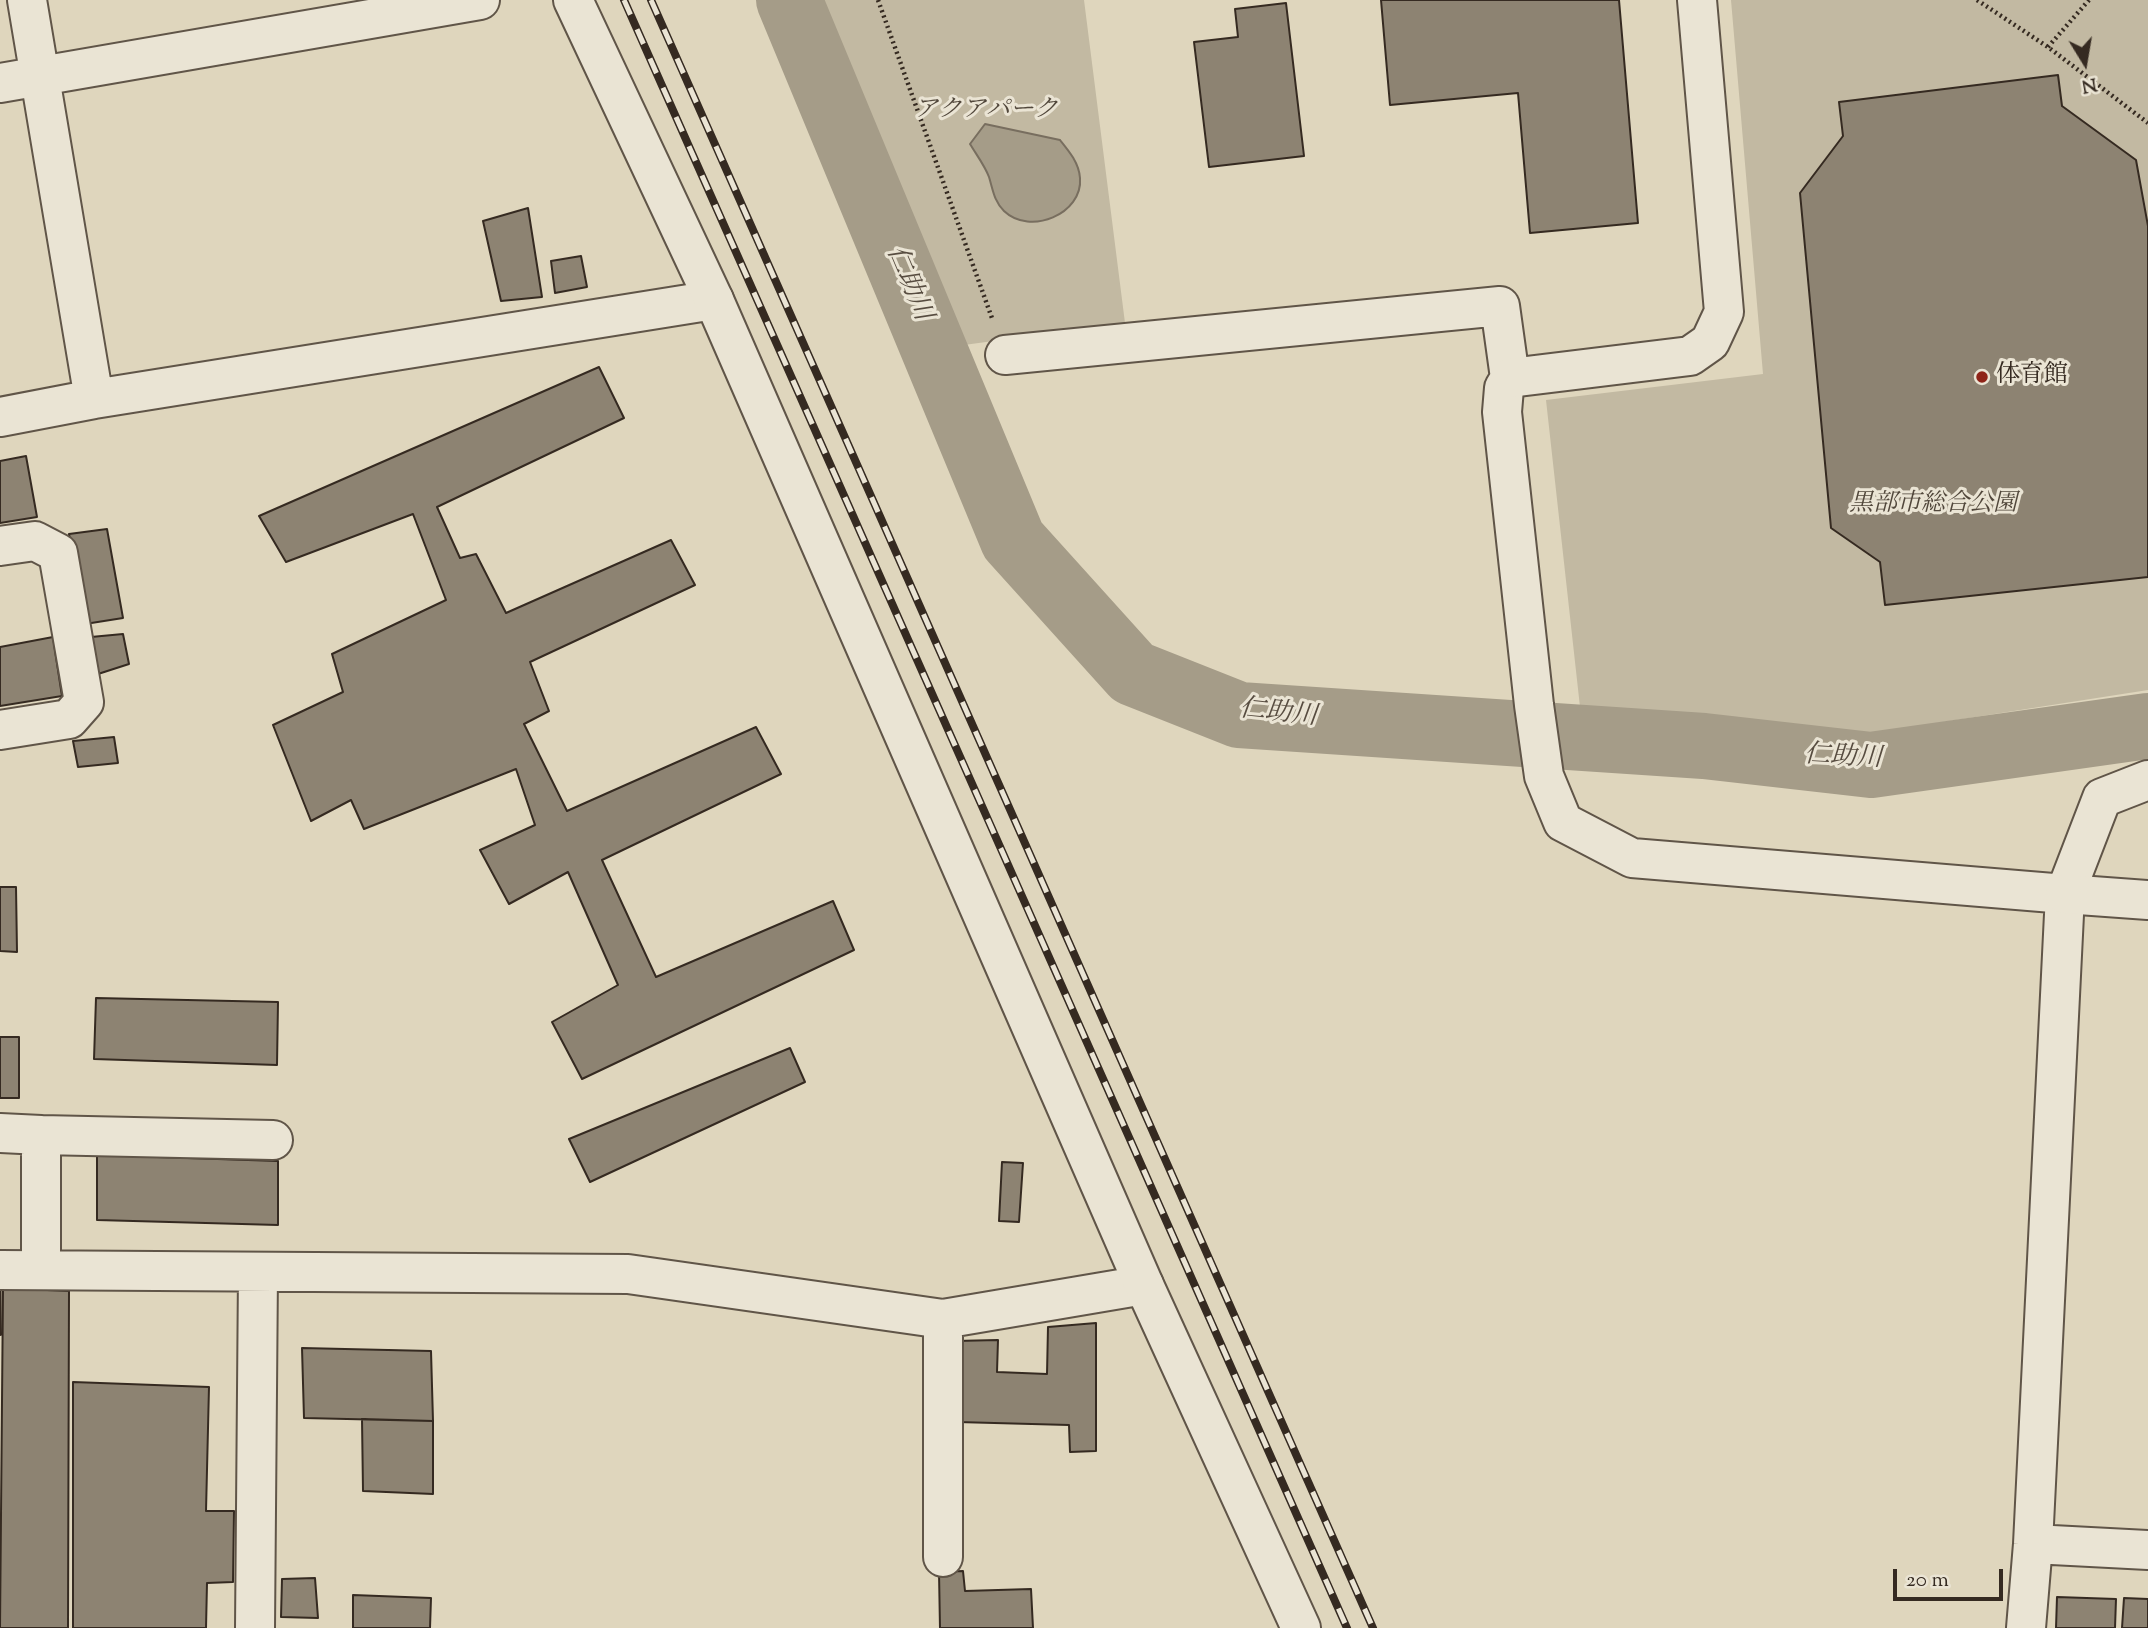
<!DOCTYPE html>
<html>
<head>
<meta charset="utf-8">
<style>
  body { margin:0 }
  #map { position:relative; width:2148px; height:1628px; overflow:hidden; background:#dfd6bd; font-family:"Sorts Mill Goudy",serif }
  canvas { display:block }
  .north { position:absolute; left:2050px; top:28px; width:70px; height:70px; -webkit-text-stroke:5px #eae4d4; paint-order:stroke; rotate:169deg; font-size:19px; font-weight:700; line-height:28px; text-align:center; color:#352a21 }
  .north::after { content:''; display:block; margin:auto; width:24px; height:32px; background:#352a21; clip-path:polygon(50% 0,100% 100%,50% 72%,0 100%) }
  .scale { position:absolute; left:1893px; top:1569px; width:110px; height:32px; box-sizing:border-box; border:4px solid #352a21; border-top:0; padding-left:9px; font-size:21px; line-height:24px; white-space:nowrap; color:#352a21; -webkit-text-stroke:5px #eae4d4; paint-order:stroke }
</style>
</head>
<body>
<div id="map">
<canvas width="2148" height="1628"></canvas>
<div class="north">N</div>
<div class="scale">20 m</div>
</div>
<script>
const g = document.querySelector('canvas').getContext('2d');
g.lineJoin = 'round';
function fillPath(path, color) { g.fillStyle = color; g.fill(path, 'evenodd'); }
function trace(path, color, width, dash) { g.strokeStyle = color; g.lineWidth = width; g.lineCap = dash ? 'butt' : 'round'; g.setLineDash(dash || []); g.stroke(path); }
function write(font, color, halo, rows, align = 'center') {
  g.font = font + ' "Sorts Mill Goudy","Noto Serif JP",serif'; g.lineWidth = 6; g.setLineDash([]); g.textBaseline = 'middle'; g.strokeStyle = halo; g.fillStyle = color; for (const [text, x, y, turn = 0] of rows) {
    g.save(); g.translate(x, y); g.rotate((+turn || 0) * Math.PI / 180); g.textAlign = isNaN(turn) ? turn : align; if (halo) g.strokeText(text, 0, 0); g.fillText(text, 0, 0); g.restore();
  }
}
fillPath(new Path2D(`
  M 819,0 L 1084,0 L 1125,323 L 964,345 Z
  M 1731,0 L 2148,0 L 2148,690 L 1873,733 L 1580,707 L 1546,400 L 1763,374 Z`), '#c2b9a2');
const water = new Path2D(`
  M 985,124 L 1060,140 C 1069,151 1079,163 1080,178 C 1083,214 1030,236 1004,211 C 994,201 993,190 989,177 C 985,166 976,154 970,144 Z`);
fillPath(water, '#a59c88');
trace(water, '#786e5f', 2);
trace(new Path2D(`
  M 789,0 L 1013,540 L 1133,673 L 1239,715 L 1704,746 L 1871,765 L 2148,726`), '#a59c88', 66);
const building = new Path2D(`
  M 1381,0 L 1619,0 L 1638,223 L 1530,233 L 1518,93 L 1390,105 Z
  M 1286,3 L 1304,156 L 1209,167 L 1194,42 L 1238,37 L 1235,9 Z
  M 2058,75 L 2062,106 L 2136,160 L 2148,226 L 2148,577 L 1885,605 L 1880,562 L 1831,528 L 1800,193 L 1843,136 L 1839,102 Z
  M 528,208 L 542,297 L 501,301 L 483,221 Z
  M 581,256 L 587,287 L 555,293 L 551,261 Z
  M 599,367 L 624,418 L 437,507 L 460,558 L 476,554 L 506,613 L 671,540 L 695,585 L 530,662 L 549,711 L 524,724 L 567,811 L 756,727 L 781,774 L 602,860 L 656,977 L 833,901 L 854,950 L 582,1079 L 552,1022 L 618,985 L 568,872 L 509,904 L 480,850 L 535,825 L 516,769 L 364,829 L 351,800 L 311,821 L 273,725 L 343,692 L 332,654 L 446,600 L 413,514 L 286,562 L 259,516 Z
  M 26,456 L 37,517 L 0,523 L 0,461 Z
  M 107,529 L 123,618 L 85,624 L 69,534 Z
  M 123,634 L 129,664 L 98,674 L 91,637 Z
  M 53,637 L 62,696 L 0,706 L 0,647 Z
  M 114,737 L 118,763 L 78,767 L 73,741 Z
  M 0,887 L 16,887 L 17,952 L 0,951 Z
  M 96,998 L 278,1002 L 277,1065 L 94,1059 Z
  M 0,1037 L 19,1037 L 19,1098 L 0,1098 Z
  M 790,1048 L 805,1082 L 590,1182 L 569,1139 Z
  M 97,1155 L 278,1161 L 278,1225 L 97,1220 Z
  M 1002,1162 L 1023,1163 L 1019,1222 L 999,1221 Z
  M 0,1288 L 3,1288 L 2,1334 L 0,1335 Z
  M 3,1288 L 69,1291 L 68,1628 L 0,1628 Z
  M 1096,1323 L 1096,1451 L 1070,1452 L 1069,1425 L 957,1422 L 955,1341 L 998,1340 L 997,1372 L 1047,1374 L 1048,1327 Z
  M 302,1348 L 431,1351 L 433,1421 L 304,1418 Z
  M 73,1382 L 209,1387 L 206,1511 L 234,1511 L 233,1582 L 207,1583 L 206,1628 L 73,1628 Z
  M 362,1419 L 433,1421 L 433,1494 L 363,1491 Z
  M 963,1571 L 965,1591 L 1031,1589 L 1033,1628 L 940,1628 L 939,1572 Z
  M 315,1578 L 318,1618 L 281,1617 L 282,1579 Z
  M 353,1595 L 431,1598 L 430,1628 L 353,1628 Z
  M 2057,1597 L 2116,1599 L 2115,1628 L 2056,1628 Z
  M 2124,1598 L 2148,1599 L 2148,1628 L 2122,1628 Z`);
fillPath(building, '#8d8372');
trace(building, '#352a21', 2);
const minor = new Path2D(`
  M 27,0 L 94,399
  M 0,83 L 480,0
  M 1005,355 L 1500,306 L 1510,378 L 1504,388 L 1502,412 L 1534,705 L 1544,776 L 1563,822 L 1632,858 L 2065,894
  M 0,417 L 94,399 L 714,300
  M 0,546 L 35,541 L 58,553 L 84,702 L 69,719 L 0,730
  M 0,1133 L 41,1135
  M 0,1270 L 628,1274 L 943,1319 L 1144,1285
  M 41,1270 L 41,1135 L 273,1140
  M 943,1319 L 943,1557
  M 2033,1544 L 2148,1550
  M 255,1628 L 258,1272
  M 2026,1628 L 2033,1544 L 2065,894 L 2102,798 L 2148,780`);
const tertiary = new Path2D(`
  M 573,0 L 714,300 L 1144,1285 L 1301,1628
  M 1510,378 L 1690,356 L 1710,342 L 1724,312 L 1697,0
  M 2065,894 L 2148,900`);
trace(minor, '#605548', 42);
trace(tertiary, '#605548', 42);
trace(new Path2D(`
  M 878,0 L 993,321
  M 1977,0 L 2048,47 L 2148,123
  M 2048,47 L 2089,0`), '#352a21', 4.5, [2, 3.5]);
trace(minor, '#eae4d4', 38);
trace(tertiary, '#eae4d4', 38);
const rail = new Path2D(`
  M 624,0 L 1347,1628
  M 651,0 L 1373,1628`);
trace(rail, '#352a21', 8);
trace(rail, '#eae4d4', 5, [16]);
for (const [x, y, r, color] of [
  [1982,377,7,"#8f2418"]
]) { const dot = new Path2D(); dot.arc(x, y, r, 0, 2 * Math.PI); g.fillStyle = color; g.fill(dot); trace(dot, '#eae4d4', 2.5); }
write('italic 24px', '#51473b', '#eae4d4', [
  ["アクアパーク",986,112],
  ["黒部市総合公園",1933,506]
]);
write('24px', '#352a21', '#eae4d4', [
  ["体育館",1996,377]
], 'left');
write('italic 26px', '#574c40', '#eae4d4', [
  ["仁助川",907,284,67],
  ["仁助川",1278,715,6],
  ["仁助川",1843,759,3]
]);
</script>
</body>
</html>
